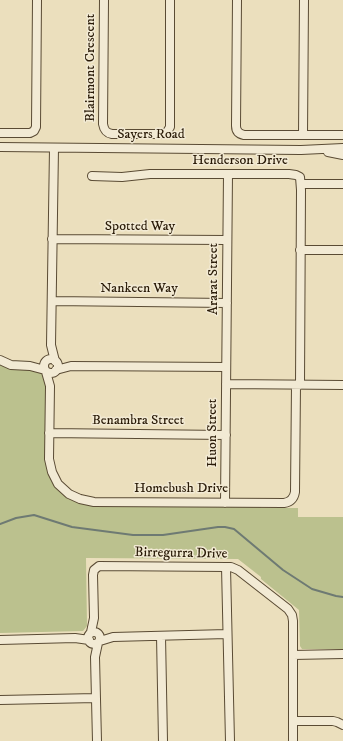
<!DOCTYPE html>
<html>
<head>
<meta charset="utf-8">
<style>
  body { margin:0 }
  canvas { display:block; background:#ebdfbd }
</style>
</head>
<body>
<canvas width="343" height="741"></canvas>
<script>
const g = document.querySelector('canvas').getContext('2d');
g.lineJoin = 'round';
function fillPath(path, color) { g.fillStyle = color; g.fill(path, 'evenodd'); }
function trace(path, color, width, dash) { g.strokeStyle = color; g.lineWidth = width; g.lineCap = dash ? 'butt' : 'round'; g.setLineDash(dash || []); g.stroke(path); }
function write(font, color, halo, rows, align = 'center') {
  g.font = font + ' "IM FELL DW Pica",serif'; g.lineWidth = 3; g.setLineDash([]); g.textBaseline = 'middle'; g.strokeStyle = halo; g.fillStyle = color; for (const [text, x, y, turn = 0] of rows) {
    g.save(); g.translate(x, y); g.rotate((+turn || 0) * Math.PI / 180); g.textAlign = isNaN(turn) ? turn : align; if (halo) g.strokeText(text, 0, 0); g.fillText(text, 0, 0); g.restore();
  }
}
fillPath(new Path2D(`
  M 0,363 L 12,369 L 28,370 L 42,372 L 47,384 L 46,459 L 67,497 L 261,507 L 261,508 L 298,508 L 298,517 L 343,517 L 343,649 L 302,649 L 300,646 L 299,610 L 261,579 L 261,577 L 238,559 L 86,558 L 87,626 L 83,631 L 0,633 Z`), '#bbc18e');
trace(new Path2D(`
  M 0,524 L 16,518 L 34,515 L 72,527 L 133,535 L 163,535 L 218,527 L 225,527 L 234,529 L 283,570 L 312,589 L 336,596 L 343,597`), '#6e7a73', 2);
const minor = new Path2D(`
  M 104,0 L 103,124 C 104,130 106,133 112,134 L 162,134 L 167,132 L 170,127 L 170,0
  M 237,0 L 236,126 C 236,131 239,134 244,135 L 343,135
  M 0,133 L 30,133 L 34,131 L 36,127 L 37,0
  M 303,135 L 304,0
  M 0,147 L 301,150 L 343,148
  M 54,148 L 51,345 L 55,361
  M 328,152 L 343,155
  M 92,176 L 122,177 L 150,174 L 289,174 L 296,175 L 300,177 L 301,190 L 300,385
  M 301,184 L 343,184
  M 52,239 L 227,240
  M 300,250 L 343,250
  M 52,301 L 227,303
  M44 366a7 7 0 1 1 14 0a7 7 0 1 1-14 0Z
  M 0,360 L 11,365 L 30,366 L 45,370
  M 56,370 L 71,366 L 226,367
  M 46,372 L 50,386 L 49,459 L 52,472 L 58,484 L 69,494 L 80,499 L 94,502 L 284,503 C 291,502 294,498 295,492 L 296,385
  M 226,384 L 343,385
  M 49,433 L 226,435
  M 225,503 L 228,174
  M 226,567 L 230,741
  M88 638a6 6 0 1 1 12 0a6 6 0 1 1-12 0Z
  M 91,632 L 94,618 L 93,575 L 94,570 L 99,566 L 226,567 L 231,567 L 238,570 L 288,609 L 292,615 L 293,621 L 293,741
  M 161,636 L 163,741
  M 0,640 L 75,638 L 89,640
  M 100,641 L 113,637 L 227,634
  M 293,655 L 343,654
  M 0,700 L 96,698
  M 293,721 L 333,721 L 337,722 L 343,725
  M 97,741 L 95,657 L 98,643`);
trace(minor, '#5a4b34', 10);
trace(minor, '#f2ead4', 8);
write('14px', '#291a07', '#f2ead4', [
  ["Blairmont Crescent",91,68,-90],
  ["Sayers Road",151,135],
  ["Henderson Drive",240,161],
  ["Spotted Way",140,227],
  ["Ararat Street",214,279,-90],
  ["Nankeen Way",139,289],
  ["Benambra Street",138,421],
  ["Huon Street",213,433,-90],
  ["Homebush Drive",181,489],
  ["Birregurra Drive",181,554,1]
]);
</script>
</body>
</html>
